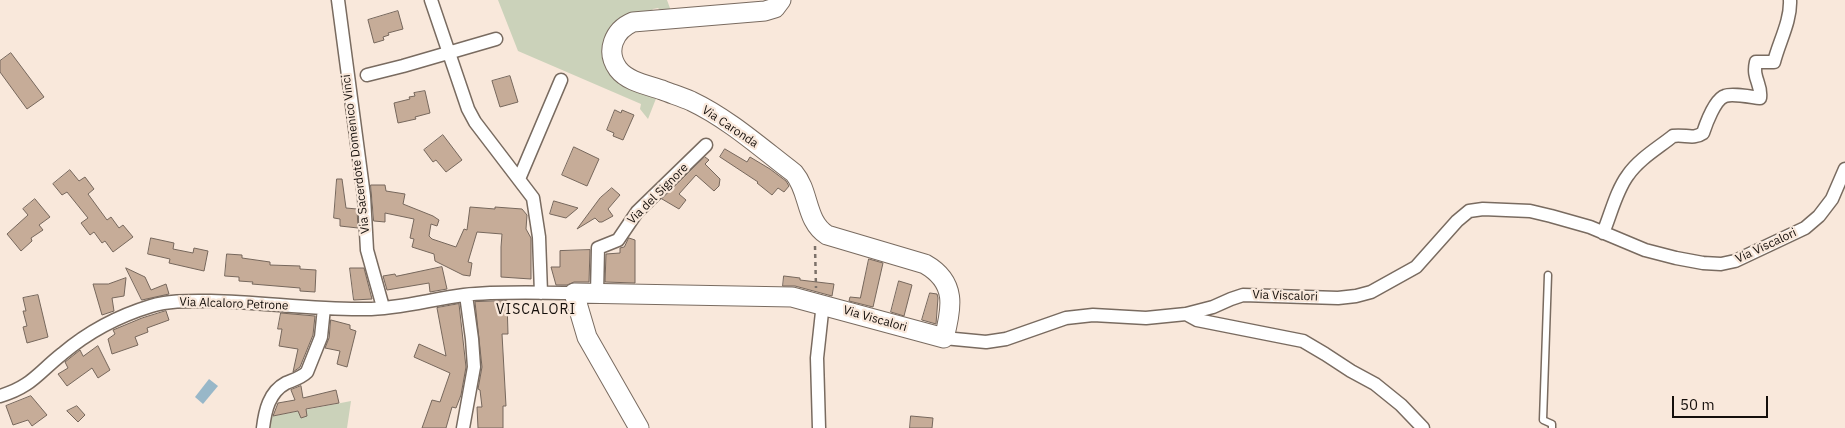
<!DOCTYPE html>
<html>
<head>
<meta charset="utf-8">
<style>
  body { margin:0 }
  #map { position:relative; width:1845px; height:428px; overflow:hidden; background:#f9e8db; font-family:"IBM Plex Sans",sans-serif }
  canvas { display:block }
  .scale { position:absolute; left:1672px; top:396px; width:96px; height:22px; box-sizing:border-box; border:2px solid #150f0b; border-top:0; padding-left:6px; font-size:15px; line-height:18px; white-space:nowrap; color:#150f0b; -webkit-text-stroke:4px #f9e8db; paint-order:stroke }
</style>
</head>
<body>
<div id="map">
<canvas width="1845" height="428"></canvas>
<div class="scale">50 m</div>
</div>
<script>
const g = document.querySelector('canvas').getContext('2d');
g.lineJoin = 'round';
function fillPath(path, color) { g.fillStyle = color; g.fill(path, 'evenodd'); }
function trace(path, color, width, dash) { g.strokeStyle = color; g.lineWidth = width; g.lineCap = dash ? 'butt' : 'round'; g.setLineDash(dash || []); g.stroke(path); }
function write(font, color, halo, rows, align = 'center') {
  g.font = font + ' "IBM Plex Sans",sans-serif'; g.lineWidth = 4.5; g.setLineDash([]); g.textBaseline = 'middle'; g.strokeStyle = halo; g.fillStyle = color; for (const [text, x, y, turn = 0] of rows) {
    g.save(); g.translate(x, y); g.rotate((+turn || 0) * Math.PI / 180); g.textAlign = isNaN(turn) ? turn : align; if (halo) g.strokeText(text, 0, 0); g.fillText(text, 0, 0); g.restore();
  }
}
fillPath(new Path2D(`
  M 498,0 L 667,0 L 671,11 L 662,12 L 658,8 L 653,9 L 650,13 L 606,44 L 657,96 L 648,119 L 640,109 L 641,104 L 518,51 Z
  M 351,401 L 347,428 L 269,428 L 269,417 Z`), '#cbd2ba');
fillPath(new Path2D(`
  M 209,379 L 218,386 L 203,404 L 195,397 Z`), '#98b7c8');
const building = new Path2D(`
  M 398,11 L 403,29 L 388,33 L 389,35 L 383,37 L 384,40 L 374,43 L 368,20 Z
  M 11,53 L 44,97 L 27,109 L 0,72 L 0,61 Z
  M 510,76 L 518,102 L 500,107 L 492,81 Z
  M 425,91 L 430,113 L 415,117 L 416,119 L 398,123 L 394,103 L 410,99 L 409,97 L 415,96 L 414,93 Z
  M 615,110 L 621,113 L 622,110 L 634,115 L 623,140 L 613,136 L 614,133 L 607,130 Z
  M 443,135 L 462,160 L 446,172 L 436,160 L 433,162 L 424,150 Z
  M 574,147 L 599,159 L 587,186 L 562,175 Z
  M 725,149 L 747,162 L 750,157 L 770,169 L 786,181 L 789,186 L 784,192 L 778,188 L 772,195 L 757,183 L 758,182 L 720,157 Z
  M 705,157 L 709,160 L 705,164 L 720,179 L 719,186 L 714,191 L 696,175 L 679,194 L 686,200 L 679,209 L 662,199 Z
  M 70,170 L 79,181 L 85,177 L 94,189 L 88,194 L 107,220 L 111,217 L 119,228 L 123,225 L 133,237 L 113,252 L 105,241 L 102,243 L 94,232 L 90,235 L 81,223 L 88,218 L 67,192 L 62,195 L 53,184 Z
  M 337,179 L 342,179 L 346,208 L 357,209 L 358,228 L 340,226 L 340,219 L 334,218 Z
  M 371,185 L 385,185 L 386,191 L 405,194 L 403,204 L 433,216 L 439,220 L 437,226 L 431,224 L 429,236 L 432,239 L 456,247 L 464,229 L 467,230 L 470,207 L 495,209 L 495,207 L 522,209 L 527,215 L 526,229 L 531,238 L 531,279 L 501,277 L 501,247 L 502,234 L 477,232 L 468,262 L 472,263 L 470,276 L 463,275 L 435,261 L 434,254 L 412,247 L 414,239 L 410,238 L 414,219 L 385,213 L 385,222 L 374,221 Z
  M 612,188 L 620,195 L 608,209 L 613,216 L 602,222 L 599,222 L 595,218 L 577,229 L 600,198 Z
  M 35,199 L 50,217 L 39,225 L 43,230 L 31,238 L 32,241 L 21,251 L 7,234 L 28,215 L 23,209 Z
  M 554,201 L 578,208 L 566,218 L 550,214 Z
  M 151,238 L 174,243 L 173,249 L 193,253 L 194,248 L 208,251 L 204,271 L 169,263 L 170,259 L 148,254 Z
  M 629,238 L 635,240 L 635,283 L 605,282 L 606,254 L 620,253 L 620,248 L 624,247 Z
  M 590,250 L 589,282 L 574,282 L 567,285 L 556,285 L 551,267 L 560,267 L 560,251 Z
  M 227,254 L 242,255 L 242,258 L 270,262 L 270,265 L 300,266 L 300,269 L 316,270 L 315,292 L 300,291 L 300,288 L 252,284 L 253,282 L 239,281 L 239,277 L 225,276 Z
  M 869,259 L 883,263 L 873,307 L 849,301 L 850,297 L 860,298 Z
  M 442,267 L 447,289 L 430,292 L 429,283 L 387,290 L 383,276 L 395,274 L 396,276 Z
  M 126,268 L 145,277 L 151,290 L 166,284 L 169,294 L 142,300 Z
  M 350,268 L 364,268 L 372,299 L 354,300 Z
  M 784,276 L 800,278 L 800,280 L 834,284 L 832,296 L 795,286 L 783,286 Z
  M 126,278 L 124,296 L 112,298 L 114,311 L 102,315 L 93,284 L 108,284 Z
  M 899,281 L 912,285 L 904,316 L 891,312 Z
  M 930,293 L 937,294 L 938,298 L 936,324 L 922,320 Z
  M 38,295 L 48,337 L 27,343 L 23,327 L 27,326 L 23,311 L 26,311 L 23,298 Z
  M 507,301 L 508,334 L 502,334 L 506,406 L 503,406 L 503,428 L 478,428 L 477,407 L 482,407 L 480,390 L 478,389 L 482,367 L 475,302 Z
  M 459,304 L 466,367 L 461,395 L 456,408 L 452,407 L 446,428 L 422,428 L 432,400 L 440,402 L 450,373 L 414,357 L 419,344 L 446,356 L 437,308 Z
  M 166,311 L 169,320 L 147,328 L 148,332 L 135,337 L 138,345 L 112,354 L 108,339 L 115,334 L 113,330 L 142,318 Z
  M 281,313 L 315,316 L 313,335 L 300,367 L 293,372 L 298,349 L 279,346 L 282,329 L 278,329 Z
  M 331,320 L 350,325 L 350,329 L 356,331 L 347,367 L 337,364 L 340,351 L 325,348 L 329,338 Z
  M 98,346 L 110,370 L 98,378 L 92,368 L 67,386 L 58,374 L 68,368 L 65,362 L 80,350 L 83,356 Z
  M 301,386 L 303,398 L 336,390 L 339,403 L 306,409 L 307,416 L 301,418 L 298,411 L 273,416 L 278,403 L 295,400 L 291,390 Z
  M 31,396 L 47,415 L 32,426 L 28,420 L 13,425 L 6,406 Z
  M 77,406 L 85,415 L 78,422 L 67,411 Z
  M 911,416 L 933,418 L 932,428 L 910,428 Z`);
fillPath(building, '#c6ac98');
trace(building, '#76675c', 1);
const lane = new Path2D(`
  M 1548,275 L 1543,420 L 1552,424 L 1552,428`);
const street = new Path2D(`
  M 338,0 L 364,196 L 367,250 L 383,307
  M 431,0 L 468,109 L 475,122 L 533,198 L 539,237 L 541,293
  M 367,75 L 403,66 L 496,39
  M 519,179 L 561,80
  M 1603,233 C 1611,214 1616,191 1628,175 C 1639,159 1658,148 1673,136 C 1685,134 1693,140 1703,133 C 1706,124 1715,99 1725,96 C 1732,93 1751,97 1760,98 C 1762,83 1752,79 1756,62 L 1774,62 C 1779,42 1791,21 1790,0
  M 597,294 L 598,248 L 618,240 L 637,212 L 706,145
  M 1186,314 L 1197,320 L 1303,341 L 1325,354 L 1351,371 L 1375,384 L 1401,405 L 1423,428
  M 944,338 L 986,342 L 1006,339 L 1066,318 L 1093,315 L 1146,318 L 1186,314 L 1213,307 L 1231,299 L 1243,295 L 1338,298 L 1356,296 L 1371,292 L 1416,267 L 1457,221 L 1469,211 L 1483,209 L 1530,211 L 1551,216 L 1590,227 L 1645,250 L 1676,258 L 1703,263 L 1721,264 L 1735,261 L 1805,228 L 1819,216 L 1832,199 L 1845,169
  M 0,396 C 31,387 38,373 62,354 C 88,332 118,316 151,306 C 170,300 191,301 211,301 C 263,302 315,310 366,309 C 398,309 432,299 464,295 C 500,291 538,293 574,293
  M 263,428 C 265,411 269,392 286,383 C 293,380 301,378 307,372 L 321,337 L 324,308
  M 463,428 L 474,367 L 472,339 L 466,295
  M 819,428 L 817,358 L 822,312 L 825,305`);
const secondary = new Path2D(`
  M 639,428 L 587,337 L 574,293 L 792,297 L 944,338 C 952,308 957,282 925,264 L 827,235 C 805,221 810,192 794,173 C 761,148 729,119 691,101 C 682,97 672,94 662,90 C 648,85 628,82 618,69 C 605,51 614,30 633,22 L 765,11 L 775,8 L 781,0`);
trace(lane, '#796b60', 9);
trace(street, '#796b60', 15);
trace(secondary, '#796b60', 21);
trace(new Path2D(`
  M 815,246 L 816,288`), '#7c7169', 2.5, [4, 4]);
trace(lane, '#fff', 6);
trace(street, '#fff', 12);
trace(secondary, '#fff', 19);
write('12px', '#150f0b', '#f9e8db', [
  ["Via Caronda",730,127,34],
  ["Via Sacerdote Domenico Vinci",356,154,-97],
  ["Via del Signore",658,194,-45],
  ["Via Viscalori",1766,246,-25],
  ["Via Viscalori",1285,296,2],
  ["Via Alcaloro Petrone",234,304,2],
  ["Via Viscalori",875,319,16]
]);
g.letterSpacing = '1px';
write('14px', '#150f0b', '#f9e8db', [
  ["VISCALORI",536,310]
]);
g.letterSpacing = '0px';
</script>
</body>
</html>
